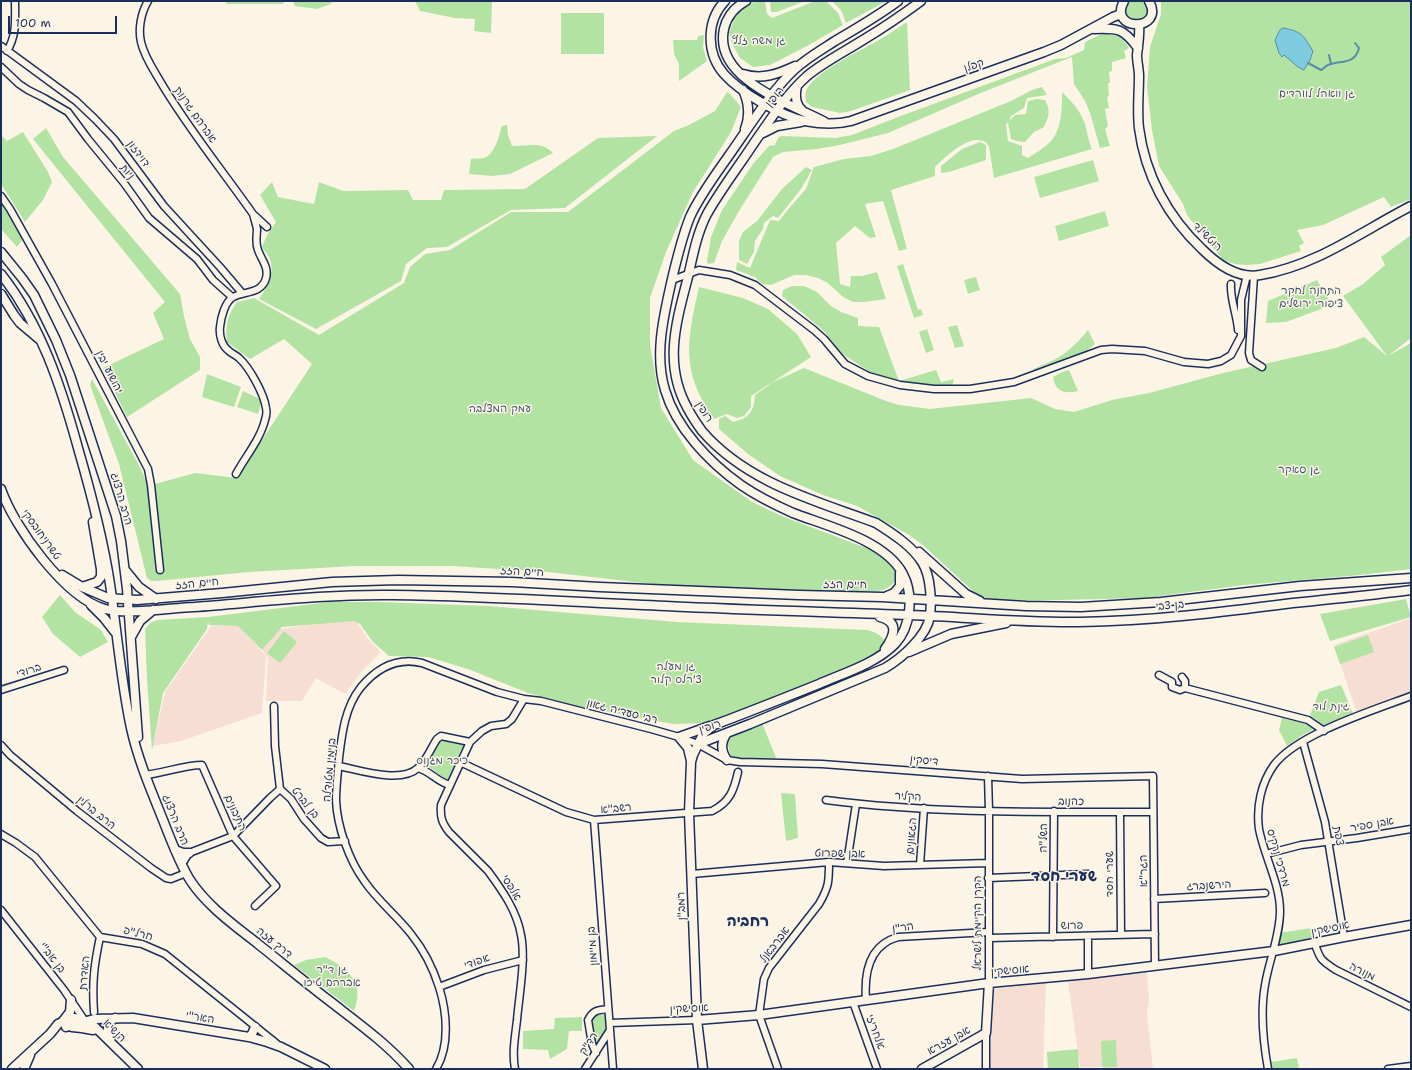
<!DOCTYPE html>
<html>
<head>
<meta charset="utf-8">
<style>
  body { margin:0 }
  #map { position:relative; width:1412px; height:1070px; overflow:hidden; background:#fcf5e5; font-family:"Shantell Sans",sans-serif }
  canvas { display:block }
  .frame { position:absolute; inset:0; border:2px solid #1b2f5e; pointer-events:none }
  .scale { position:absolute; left:8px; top:16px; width:109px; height:18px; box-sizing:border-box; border:2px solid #1b2f5e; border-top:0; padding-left:5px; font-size:12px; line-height:14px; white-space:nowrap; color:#1b2f5e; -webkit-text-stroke:3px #fcf5e5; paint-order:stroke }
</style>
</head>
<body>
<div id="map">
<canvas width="1412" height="1070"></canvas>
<div class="frame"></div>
<div class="scale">100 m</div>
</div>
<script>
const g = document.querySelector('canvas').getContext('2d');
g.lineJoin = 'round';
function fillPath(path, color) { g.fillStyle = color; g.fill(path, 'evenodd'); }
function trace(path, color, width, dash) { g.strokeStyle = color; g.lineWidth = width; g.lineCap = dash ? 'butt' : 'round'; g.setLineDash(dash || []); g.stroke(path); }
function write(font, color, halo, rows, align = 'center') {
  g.font = font + ' "Shantell Sans","Playpen Sans Hebrew",sans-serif'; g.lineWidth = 3; g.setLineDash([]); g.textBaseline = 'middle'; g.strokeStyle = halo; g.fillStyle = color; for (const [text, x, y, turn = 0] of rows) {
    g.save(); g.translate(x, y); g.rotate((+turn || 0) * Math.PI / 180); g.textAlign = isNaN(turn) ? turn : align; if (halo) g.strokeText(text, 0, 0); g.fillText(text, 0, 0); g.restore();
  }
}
fillPath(new Path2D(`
  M 1411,618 L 1411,694 L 1357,713 L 1334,645 Z
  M 336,621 L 356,621 L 368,639 L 381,652 L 362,671 L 345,694 L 316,678 L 302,701 L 266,701 L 268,658 L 262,650 L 280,629 Z
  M 238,625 L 266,656 L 262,713 L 181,741 L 153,746 L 165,692 L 211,626 Z
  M 1147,970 L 1149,1001 L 1147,1014 L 1153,1069 L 1104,1069 L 1104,1067 L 1080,1067 L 1068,981 Z
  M 1046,983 L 1043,1069 L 989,1069 L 994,989 Z`), '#f6dfd2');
fillPath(new Path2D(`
  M 227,1 L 284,1 L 283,4 L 226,4 Z
  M 293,1 L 332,1 L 331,4 L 317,9 L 295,6 Z
  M 415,1 L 492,1 L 491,33 L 474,31 L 475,19 L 455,18 L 420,11 Z
  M 763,1 L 765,1 L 767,14 L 772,18 L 815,1 L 826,1 L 838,13 L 843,25 L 809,45 L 770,65 L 753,67 L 740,58 L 732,44 L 729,33 L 735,17 L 749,3 Z
  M 770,1 L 805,1 L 777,12 L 771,12 Z
  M 832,1 L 887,1 L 846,23 L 841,10 Z
  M 1129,1 L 1144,1 C 1150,9 1148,18 1138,21 C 1130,19 1126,17 1125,9 Z
  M 1161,1 L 1411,1 L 1411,199 L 1391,207 L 1384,197 L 1323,225 L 1297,230 L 1304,243 L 1299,246 L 1301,251 L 1260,264 L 1246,265 L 1235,264 L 1223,260 L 1187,215 L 1183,204 L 1159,166 L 1152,130 L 1147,87 L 1150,47 L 1161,14 Z
  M 561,13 L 604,13 L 604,54 L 561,54 Z
  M 907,22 L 910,90 L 851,111 L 840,113 L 812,107 L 806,102 C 805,96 805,91 808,87 C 819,71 855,53 872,44 C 884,37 895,30 907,22 Z
  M 1102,34 C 1114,33 1123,37 1129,48 L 1124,51 L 1126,58 L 1112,62 L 1112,71 L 1109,72 L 1110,83 L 1108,83 L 1109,96 L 1107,97 L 1109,108 L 1105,109 L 1108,126 L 1105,129 L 1110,146 L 1100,148 L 1090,113 L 1085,101 L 1074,84 L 1072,57 L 983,92 L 888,133 L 840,145 L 817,149 L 783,152 L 773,157 L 739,211 L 722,241 L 714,263 L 708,264 L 707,261 L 711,237 L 722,210 L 753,164 L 769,146 L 775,145 L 778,138 L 781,136 L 836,138 L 852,135 L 898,117 L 1055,59 L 1066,58 L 1084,50 L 1085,42 Z
  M 704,35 L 703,47 L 707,61 L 679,81 L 679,64 L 674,54 L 673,40 L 697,40 L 698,36 Z
  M 1042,87 L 1047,95 L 1027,98 L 1024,108 L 1011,116 L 1009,121 L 1015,115 L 1026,114 L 1028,101 L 1037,99 L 1045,100 C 1051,112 1049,115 1044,127 L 1034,132 L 1025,142 L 1016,141 L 1011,139 L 1008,122 L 1006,125 L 1008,141 L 1022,146 L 1022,155 L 1028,158 C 1035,153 1043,149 1049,143 C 1062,131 1062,109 1062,92 C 1069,99 1076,106 1081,115 C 1087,125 1087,138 1092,149 L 994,178 L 989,147 L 986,142 C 983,141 980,140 977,140 C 963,140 944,158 935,167 L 935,176 L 891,190 L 907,249 L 899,251 L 883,201 L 865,204 L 876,237 L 870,238 L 855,226 L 836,243 L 840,284 L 850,287 L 851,276 L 862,276 L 877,272 L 886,299 L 864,302 L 853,302 L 843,297 L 828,283 L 818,278 L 806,275 L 794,275 L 771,285 L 762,284 L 755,277 L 736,270 L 737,262 L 750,268 L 768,225 L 770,220 L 779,221 L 790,207 L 806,189 L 814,167 L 844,159 L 871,156 L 893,149 L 1011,101 L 1032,90 Z
  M 727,92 L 730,94 L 741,107 L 731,132 L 693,192 L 666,252 L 650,298 L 650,345 L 661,408 L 693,460 L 752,502 L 784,517 L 877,552 C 881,555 886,558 890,562 C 903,575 895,588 878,591 L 714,591 L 548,572 L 451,566 L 355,566 L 249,572 L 157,581 L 151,581 L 147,578 L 119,464 L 90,385 L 92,379 L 141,469 L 148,486 L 195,473 L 237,478 L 312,364 L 284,339 L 250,359 L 227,342 C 225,326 227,316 237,302 L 254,298 L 319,335 L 404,283 L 410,267 L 425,254 L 450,250 L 511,212 L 568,212 L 674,131 L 689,125 L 715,111 Z
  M 507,125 L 508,135 L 512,146 C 527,146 542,141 553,153 L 510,174 L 492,176 L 469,174 L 471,159 C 475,158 480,159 484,158 C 495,154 499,136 502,126 Z
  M 46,128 L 63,157 L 180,294 L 184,316 L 190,339 L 200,357 L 200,370 L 127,417 L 103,368 L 164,339 L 153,313 L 165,302 L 33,139 Z
  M 23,132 L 48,172 L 52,182 L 43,200 L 25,222 L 1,184 L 1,135 L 7,141 Z
  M 657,136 L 565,208 L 511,210 L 447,247 L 427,248 L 406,264 L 401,281 L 316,329 L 259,299 C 267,288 276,271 269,257 C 267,254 264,250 262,247 L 267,235 L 276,222 L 260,195 L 272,182 L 278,197 L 314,204 L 319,182 L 343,191 L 408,190 L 413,200 L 441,200 L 444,190 L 525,189 L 598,138 Z
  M 980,142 L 986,145 L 986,160 L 949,172 L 941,173 L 941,166 L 962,149 Z
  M 1093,160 L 1099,181 L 1040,198 L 1034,177 Z
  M 806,167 L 812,170 L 801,189 L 778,218 L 773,216 L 764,223 L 763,229 L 755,241 L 754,252 L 747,264 L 739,260 L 739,241 L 743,232 L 757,221 L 782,189 Z
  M 1,203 L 23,239 L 17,247 L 1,229 Z
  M 1105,211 L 1109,226 L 1059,241 L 1055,226 Z
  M 1411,235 L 1411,338 L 1388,356 L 1411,343 L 1411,569 L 1360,575 L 1244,585 L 1145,598 L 1013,601 L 986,598 L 974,592 L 962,581 L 924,546 L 911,536 L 857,506 L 823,495 L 780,476 L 748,454 L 719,429 L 719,419 L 725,416 L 733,422 C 750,418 754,411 755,395 L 773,382 L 804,368 L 886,401 L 899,405 L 930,409 L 1031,398 L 1055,409 L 1074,412 L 1112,400 L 1149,393 L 1223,373 L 1336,348 L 1364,337 L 1387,356 L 1343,296 L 1363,284 L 1385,265 L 1381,257 Z
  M 903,264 L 918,310 L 921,309 L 923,315 L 914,318 L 897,266 Z
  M 976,277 L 980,290 L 968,294 L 964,280 Z
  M 1317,280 L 1332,305 L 1286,322 L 1266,323 L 1268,301 Z
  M 792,286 L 804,286 L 817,292 L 831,306 L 841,312 L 858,318 L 858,326 L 879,327 L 899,381 L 936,370 L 941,382 L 954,379 L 952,386 L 921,386 L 895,384 L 873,374 L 844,355 L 836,347 L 824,331 L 782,296 L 783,290 Z
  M 699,287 L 743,298 L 768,309 L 797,334 L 811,357 L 751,396 L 751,407 L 744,416 L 737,418 L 727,414 L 714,419 C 680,371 687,340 699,287 Z
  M 957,325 L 964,346 L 955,348 L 948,327 Z
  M 927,329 L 934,350 L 926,353 L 919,332 Z
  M 1088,330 L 1095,344 C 1079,358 1059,364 1039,372 L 1033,369 C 1059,359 1070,352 1088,330 Z
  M 1069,370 L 1078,391 C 1065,394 1055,392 1053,377 L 1062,372 Z
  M 207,374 L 241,387 L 234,407 L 202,397 Z
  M 243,391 L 262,400 L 258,414 L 237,407 Z
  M 60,595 L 75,612 L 101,630 L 108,642 L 80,657 L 53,634 L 42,617 Z
  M 1406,599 L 1411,617 L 1330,641 L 1320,614 Z
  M 329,602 L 378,602 L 489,606 L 677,622 L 867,630 C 875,632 880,634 885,641 L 881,650 L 876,655 L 859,664 L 805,686 L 706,723 L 673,724 L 572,705 L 528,693 L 468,669 L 428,657 L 389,656 L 373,642 L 360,624 L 354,621 L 282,627 L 262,650 L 238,626 L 209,625 L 208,622 L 207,629 L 163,693 L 152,751 L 147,679 L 145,629 C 149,624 152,621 158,620 L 208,617 Z
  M 284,631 L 297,642 L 280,663 L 267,653 Z
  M 1368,635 L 1374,652 L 1340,664 L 1334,647 Z
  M 1341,685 L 1354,716 L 1326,727 L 1310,715 L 1319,692 Z
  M 1282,718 L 1305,724 L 1314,729 L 1301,736 L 1287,746 L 1279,730 Z
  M 762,723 L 777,760 L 746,761 L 732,759 L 728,746 L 728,740 L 735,735 Z
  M 445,739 L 466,743 L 460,751 L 448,781 C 439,777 435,768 425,766 C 430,758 435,741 445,739 Z
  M 781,793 L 795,794 L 798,838 L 786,841 Z
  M 1311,928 L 1314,942 L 1276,947 L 1279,933 Z
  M 325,957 C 349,969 365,983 354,1011 L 294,965 L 306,960 Z
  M 607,1009 L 608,1029 L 596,1049 L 590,1017 Z
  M 582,1017 L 582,1031 L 569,1031 L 567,1049 L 550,1059 L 548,1050 L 523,1049 L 523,1031 L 554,1029 L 555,1018 Z
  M 1116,1040 L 1117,1067 L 1102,1067 L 1101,1041 Z
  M 1078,1049 L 1079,1069 L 1048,1069 L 1047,1052 Z
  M 1297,1058 L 1299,1069 L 1272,1069 L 1271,1062 Z`), '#b3e3a3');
const water = new Path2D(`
  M 1283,28 C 1303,32 1302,34 1313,51 L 1310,60 L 1304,70 L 1298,67 L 1284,55 L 1282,57 L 1279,53 L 1275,40 L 1280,30 Z`);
fillPath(water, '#7fcbdf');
trace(water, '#578dab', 1);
trace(new Path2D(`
  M 1329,55 L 1331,64
  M 1308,63 L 1321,70 C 1324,69 1325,66 1328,65 C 1341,60 1355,65 1359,48 L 1355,43`), '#578dab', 2);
const street = new Path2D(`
  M 148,1 C 141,13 138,29 141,42 C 144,56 153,69 160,81 C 187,127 222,170 253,214 L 267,227
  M 1,46 L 76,101 L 95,119 L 114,139 L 164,206 L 220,267 L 242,293
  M 7,51 C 17,35 15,19 15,1
  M 1,67 L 19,84 L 28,90 L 44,98 L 68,112 L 88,139 L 124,183 L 149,218 L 197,259 L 213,280 L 232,297
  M 1,196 L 10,209 L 52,284 L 148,469 L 151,485 L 160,570
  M 1254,276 L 1249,353 L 1251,360 L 1262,367
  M 672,280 L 699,270 L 730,275 L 755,285 L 814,330 L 824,339 L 845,364 L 868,376 L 900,385 L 934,389 L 970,389 L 1014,382 L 1101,350 L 1112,349 L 1145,351 L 1184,362 L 1208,364 L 1221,361 L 1231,355 L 1241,336 L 1241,300 L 1247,275
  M 1231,284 C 1230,300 1237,314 1238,330
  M 236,474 C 245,457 260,440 265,420 C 266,417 267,412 266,408 C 264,394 250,368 239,358 C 236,355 232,354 229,351 C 222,346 219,336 220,327 C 221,317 225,302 233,297 C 244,291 262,294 266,278 C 269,267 261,259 258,250 C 255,243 257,236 257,229 C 256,224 254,218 253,214
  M 1159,675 L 1172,682 L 1172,687 L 1180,690 L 1185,688 L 1185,681 L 1182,677
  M 1185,688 L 1308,720 L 1324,731
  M 1,690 L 64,670
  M 274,706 L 275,746 L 280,789 L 291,799 L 304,819 L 321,838 L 328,842 L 345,841
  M 1303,742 L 1325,822 L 1344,937
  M 1,745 L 10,755 L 77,811 L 151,868 L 166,878 L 171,879 L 186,873
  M 460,762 L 566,812 L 594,820 L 712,811 C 730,802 734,790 738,772
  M 339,766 C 359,770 401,784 418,768 C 426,761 431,748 437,739 L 441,736 L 470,742
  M 418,768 C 432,772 437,782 450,785
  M 145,775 C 163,773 185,765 202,765 L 233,836 L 276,886 L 255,906
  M 988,776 L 989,811 L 989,983
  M 826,800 C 934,814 1044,812 1153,812
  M 1120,812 L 1121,935
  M 594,820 L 613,1069
  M 1,834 L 16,843 L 35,857 L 100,937 L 142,944 L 165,954 L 276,1043
  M 1266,854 L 1301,845 L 1357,838 L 1411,829
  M 847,863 L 856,804
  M 182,864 L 189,853 L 233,836 L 270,798 L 280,789
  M 920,865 L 924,808
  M 692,874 L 829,862 L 884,866 L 988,863
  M 988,878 L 1088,874
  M 1154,899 L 1265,893
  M 1,910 L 64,990 L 85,1021
  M 1088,936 L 1088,974
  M 1053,937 L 1054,811
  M 989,938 L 1155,934
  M 1315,944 C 1320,960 1322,961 1336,970 L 1411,1007
  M 439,987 L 484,970 L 523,960
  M 866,1000 C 864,973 869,945 898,937 L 989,932
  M 853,1002 L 877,1069
  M 94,1012 C 92,983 94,965 100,937
  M 610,1023 L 697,1020
  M 596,1053 L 592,1044 L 588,1020 C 593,1010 598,1010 608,1009
  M 436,1069 C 450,1046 447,1012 439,987 C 433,968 423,949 411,934 C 397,916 378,901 365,882 C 349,861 337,826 336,800 C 336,786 338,772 339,758 C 342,733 345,707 361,687 C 377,668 397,657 422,663 L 497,692 L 524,699 L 541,701 L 651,729 L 679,737 L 698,744 L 727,760 L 740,762 L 822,764 L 1022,779 L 1153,776 L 1155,966
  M 515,1069 C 512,1053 515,1037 517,1020 C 519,996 526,959 521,935 C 517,911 502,890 488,871 L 449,832 C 442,823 440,817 441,805 L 470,742 L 482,731 L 491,726 L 506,724 L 512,719 L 524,699
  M 585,1069 L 610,1030
  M 778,1069 L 759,1015 L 764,979 L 769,968 L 819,904 C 829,887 829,881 829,862
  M 986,1069 L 986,1033
  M 1268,1069 C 1263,1041 1260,1013 1265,985 C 1269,960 1280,936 1280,911 C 1280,883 1264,856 1259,829 C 1256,807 1261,783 1274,765 C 1297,734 1374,710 1411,696
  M 1388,1069 L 1411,1066`);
const secondary = new Path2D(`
  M 725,1 C 706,21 706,53 724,74 C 741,93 781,116 805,121 C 821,124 836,125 851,121 L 1044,52 L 1061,45 L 1113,17 L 1121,14
  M 746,1 C 735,7 727,16 724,29 C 713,79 791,104 825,122
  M 1124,1 C 1107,32 1166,32 1149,1
  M 1139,25 C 1140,35 1138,45 1137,55 C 1137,62 1139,69 1139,76 C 1139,93 1137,111 1139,128 C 1145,175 1168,217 1202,249 C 1217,264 1238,279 1260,275 C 1316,266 1362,231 1411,206
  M 1094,29 C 1118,28 1123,28 1138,48
  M 743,74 C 762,80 778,74 795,66
  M 797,86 C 795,95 795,104 802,110
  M 743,90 C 749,103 750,116 745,129
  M 763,133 L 777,126 L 801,122
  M 1,252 L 22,278 L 34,295 L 56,340 L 70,375 L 116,516 L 121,541 L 127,589 L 138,737
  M 1,274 C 41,325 61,386 78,448 C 91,493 103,538 110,584 C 117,632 121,681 131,728 C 138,760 151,790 163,820 C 171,840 179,862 190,880 C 207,906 234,925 258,944 C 282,963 306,983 331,1002 C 358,1023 386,1043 409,1069
  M 1,294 L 14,315 L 20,323 L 39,339
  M 1,489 C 14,527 65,598 105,609 C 127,615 170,608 194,607 C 260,602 326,594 393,595 C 484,596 575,602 666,606 C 747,610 829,612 910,615 C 967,617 1023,623 1080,622 C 1152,621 1223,612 1293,603 C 1333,599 1372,595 1411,590
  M 919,552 L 966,594 L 980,601
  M 125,570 L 139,587 L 156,599
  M 62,575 L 82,587 L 108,598 L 137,600 L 222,593 L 332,582 L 398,580 L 512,582 L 600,587 L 799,595 L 882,597 L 1026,606 L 1081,607 L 1161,602 L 1300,586 L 1411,578
  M 82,587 L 97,582 L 101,577 L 101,569 L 93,522
  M 887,596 L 894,593 L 900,586 L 900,573
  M 91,605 L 104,618 L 115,632
  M 880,617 C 900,622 894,636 885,649
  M 131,637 L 140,621 L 153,610
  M 909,652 L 951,634 L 1006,623
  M 727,733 C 720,743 721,751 727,760
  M 698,744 L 750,724 L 885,668 C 902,658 927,636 930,616 C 931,607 931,598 930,589 C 929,579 927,570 922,562 C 912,546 892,533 876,523 C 814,500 747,483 702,431 C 697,424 692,417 688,409 C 663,365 676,323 688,277 C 693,255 697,233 707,214 C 721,189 739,166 754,143 C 770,120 786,95 807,76 C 824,62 844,52 863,40 C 883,28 902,15 921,1
  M 691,761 L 688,748 L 679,737 L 710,726
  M 175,850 L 183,853 L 189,853
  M 697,1020 L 759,1015 L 989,983 L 1088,974 L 1274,951 L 1344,937 L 1411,925
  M 63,1021 L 70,1012 L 71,1000
  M 66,1027 L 94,1019 L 133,1018 L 249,1037 L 267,1042 L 281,1047 L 325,1069
  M 72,1027 L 82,1028 L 93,1030
  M 249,1037 L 252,1034 L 255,1027
  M 110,1040 C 107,1032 106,1023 115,1018
  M 12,1069 L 50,1034 L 58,1024 L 68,1019 L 75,1018 L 85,1021 L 95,1027 L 138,1069
  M 24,1069 L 30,1055
  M 703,1069 L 697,1020 L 689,813 L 691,762 L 693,755 L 703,734 L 714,725 C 749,712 784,698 819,684 C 844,673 875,664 895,644 C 911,627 914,595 903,574 C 885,540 827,526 793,513 C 775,505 757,496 741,485 C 710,463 676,428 665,390 C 654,354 664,315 672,279 C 677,258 682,237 690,217 C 700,195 716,174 730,154 C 749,127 772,90 795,69 C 807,58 821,50 835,41 C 857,28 878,16 898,1
  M 922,1069 L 986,1033 L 989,983`);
trace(street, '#1b2f5e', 9);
trace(secondary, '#1b2f5e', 11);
trace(street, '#fcf5e5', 6);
trace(secondary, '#fcf5e5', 8);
write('11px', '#39536c', '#fcf5e5', [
  ["גן משה זלץ",759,41],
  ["גן וואהל לוורדים",1317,94],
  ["התחנה לחקר",1311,291],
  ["ציפורי ירושלים",1311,304],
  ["עמק המצלבה",500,409],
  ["גן סאקר",1299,470],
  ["גן מעלה",676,667],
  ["צ'רלס קלור",676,680],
  ["גינת לוד",1331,707],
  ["כיכר מגנוס",442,761],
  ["גן ד\"ר",332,970],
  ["אברהם טיכו",332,983]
]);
write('11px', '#1b2f5e', '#fcf5e5', [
  ["קפלן",974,66,-19],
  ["רופין",775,97,-52],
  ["אברהם גרנות",195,115,55],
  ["דוידזון",138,154,53],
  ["ניות",127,172,51],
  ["רוטשילד",1207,237,44],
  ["יהושוע יבין",109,372,63],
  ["רופין",704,412,57],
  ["הרב הרצוג",121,499,74],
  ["טשרניחובסקי",41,535,54],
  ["חיים הזז",522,572,3],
  ["חיים הזז",197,584,-5],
  ["חיים הזז",845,585,1],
  ["בן צבי",1170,606,-5],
  ["ברודי",29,671,-18],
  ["רבי סעדיה גאון",622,712,14],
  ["רופין",710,727,-18],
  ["דיסקין",924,761,5],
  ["בנימין מטודלה",330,770,-85],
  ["הקליר",908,797,4],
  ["כהנוב",1071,802,1],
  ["בן לברט",305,803,51],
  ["רשב\"א",616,809,-5],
  ["הרב ברלין",96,813,39],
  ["התיבונים",235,813,65],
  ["הרב הרצוג",175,820,68],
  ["אבן ספיר",1372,825,-10],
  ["הגאונים",912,836,-85],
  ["צפת",1338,836,80],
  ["השל\"ה",1044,838,-89],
  ["אבן שפרוט",840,854,1],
  ["מרדכי נרקיס",1278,858,74],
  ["הגר\"א",1144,871,-91],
  ["שערי חסד",1110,874,-90],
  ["הירשנברג",1209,886,-3],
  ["אלפסי",511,888,58],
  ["רמב\"ן",682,906,-92],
  ["הקרן הקיימת לישראל",978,923,-90],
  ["פרוש",1072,926,-1],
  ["הר\"ן",903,928,-8],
  ["אוסישקין",1330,929,-12],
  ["חרל\"פ",138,934,14],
  ["דרך עזה",274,943,39],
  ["אברבאנל",775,945,-53],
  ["בן מיימון",593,946,-94],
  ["בן אב\"י",52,958,52],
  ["אפודי",477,962,-19],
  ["אוסישקין",1010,971,-5],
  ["מנורה",1362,972,26],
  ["האדרת",85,973,-85],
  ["אוסישקין",689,1009,-3],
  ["האר\"י",200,1018,10],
  ["הנשיא",114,1031,45],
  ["אלחריזי",875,1032,70],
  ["אבן עזרא",949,1041,-29],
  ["רד\"ק",589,1044,-57]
]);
write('bold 15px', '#1b2f5e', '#fcf5e5', [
  ["שערי חסד",1064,877],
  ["רחביה",748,922]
]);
</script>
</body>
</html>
